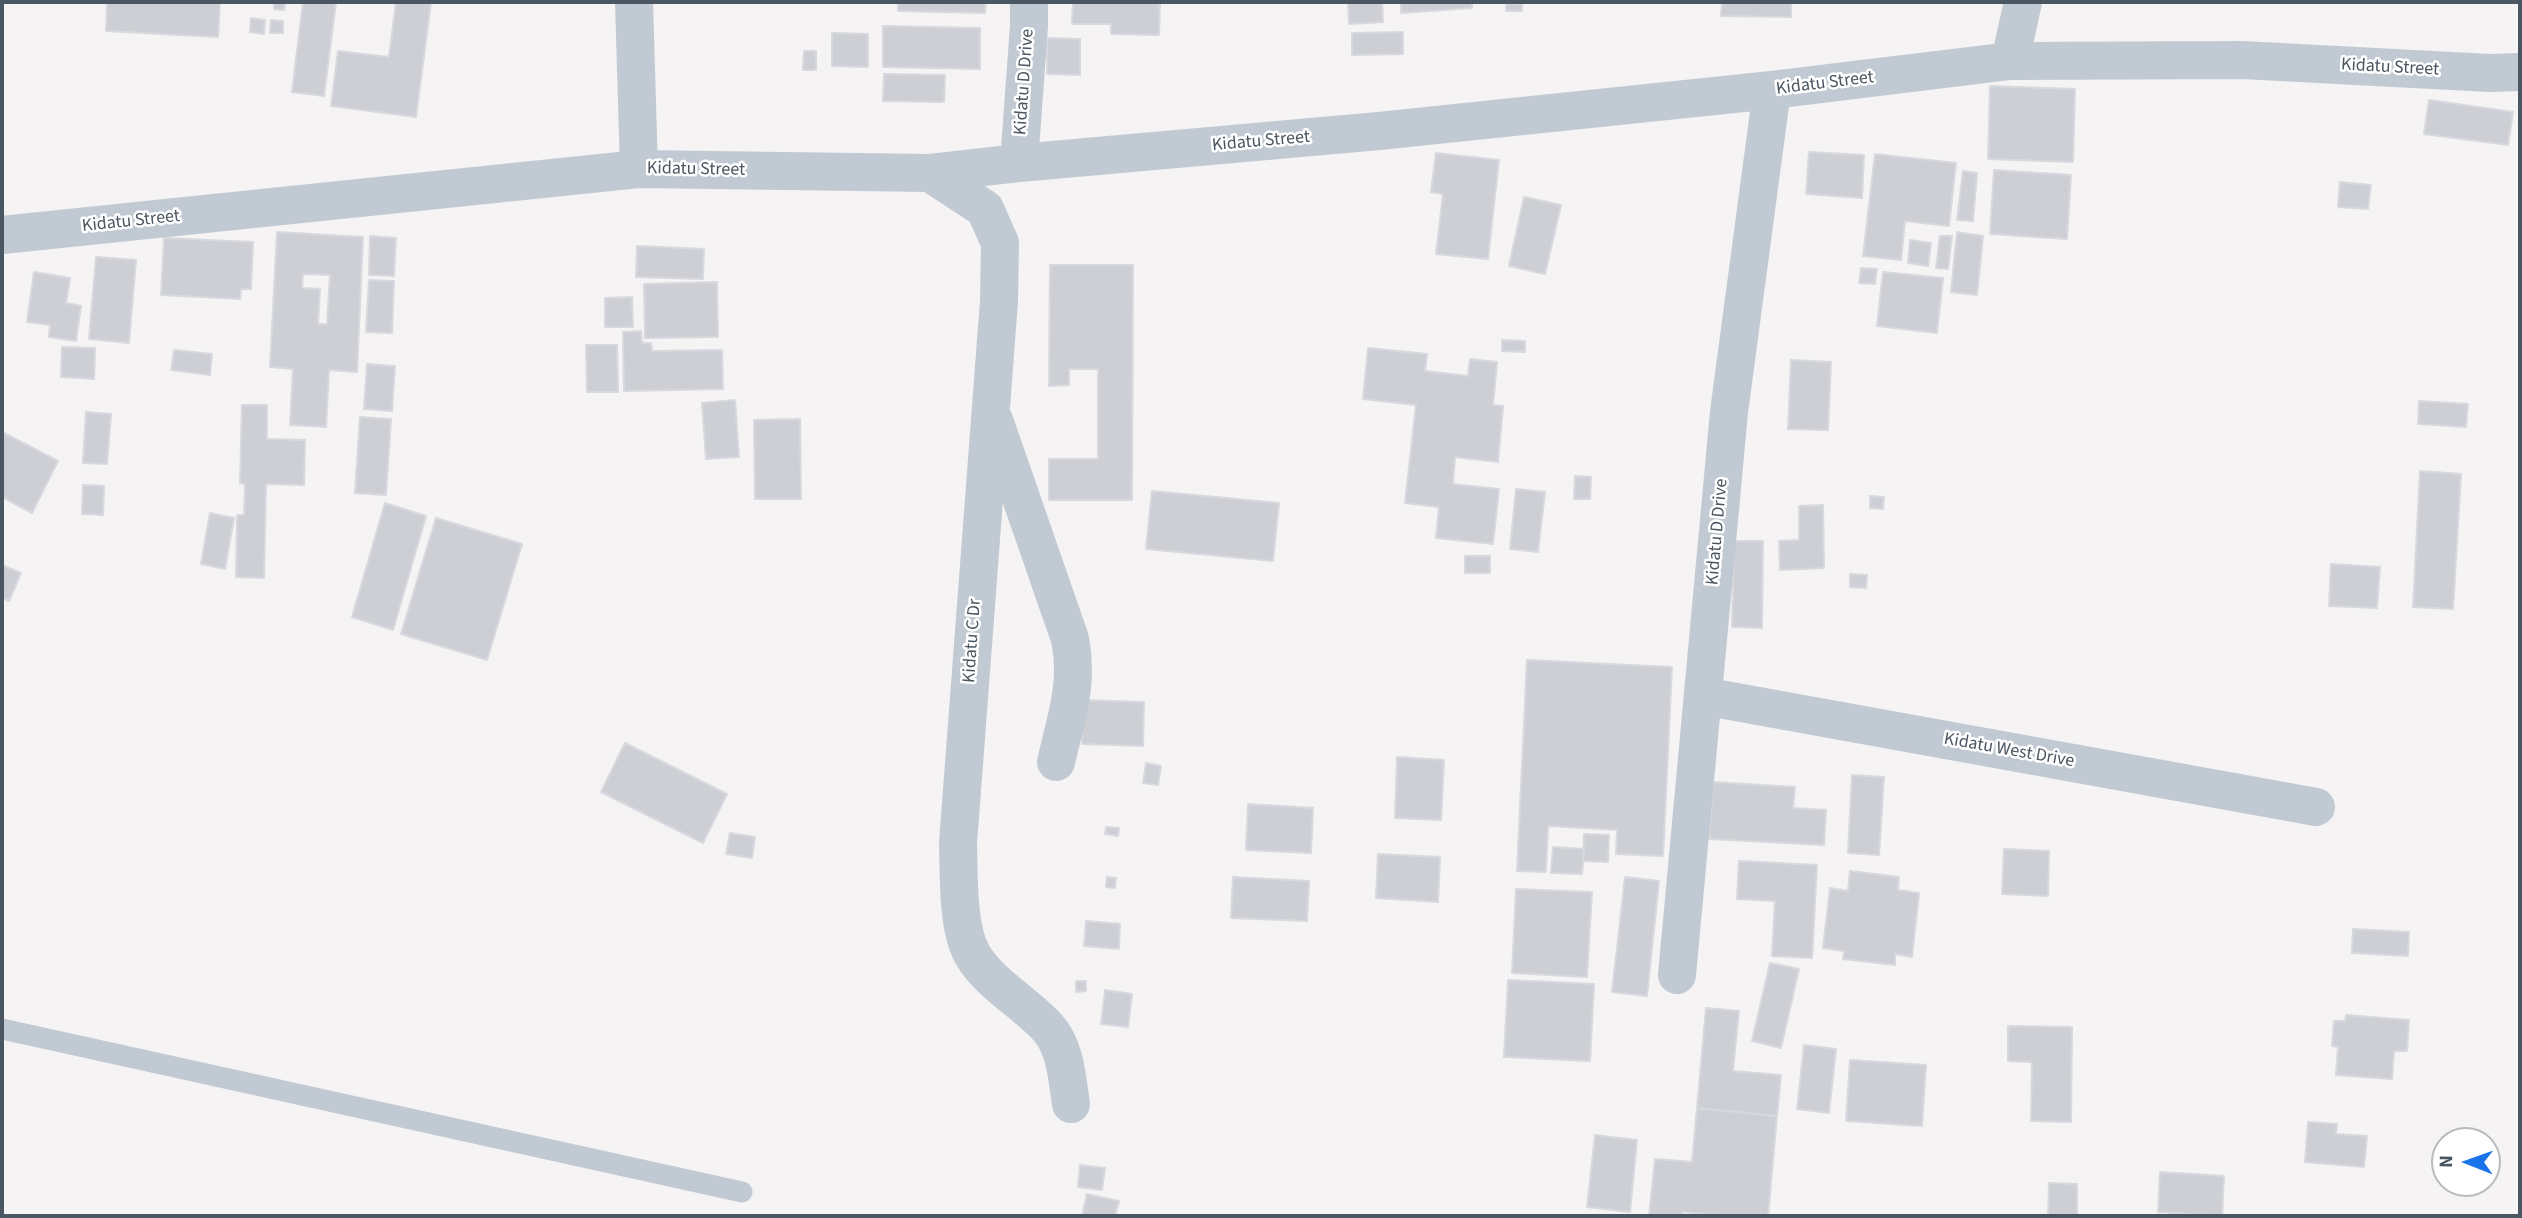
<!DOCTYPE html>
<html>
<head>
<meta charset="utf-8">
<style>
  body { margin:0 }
  #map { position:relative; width:2522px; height:1218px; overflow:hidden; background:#f5f3f3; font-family:"Source Sans 3",sans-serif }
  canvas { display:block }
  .frame { position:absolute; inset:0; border:4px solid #4a5661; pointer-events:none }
  .north { position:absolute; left:2431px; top:1127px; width:70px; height:70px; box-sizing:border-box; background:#fff; border:2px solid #b7bbc0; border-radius:50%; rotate:271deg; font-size:19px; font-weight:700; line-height:28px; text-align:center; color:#4a5661 }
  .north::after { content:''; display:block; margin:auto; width:24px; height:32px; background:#1a73e8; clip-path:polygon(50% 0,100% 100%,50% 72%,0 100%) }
</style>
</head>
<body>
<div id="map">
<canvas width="2522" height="1218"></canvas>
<div class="frame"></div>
<div class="north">N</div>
</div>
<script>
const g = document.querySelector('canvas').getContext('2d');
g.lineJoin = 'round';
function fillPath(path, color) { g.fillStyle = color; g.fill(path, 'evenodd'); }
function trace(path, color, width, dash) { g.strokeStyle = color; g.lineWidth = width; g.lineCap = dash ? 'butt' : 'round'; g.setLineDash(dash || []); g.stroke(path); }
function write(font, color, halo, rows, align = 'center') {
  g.font = font + ' "Source Sans 3",sans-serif'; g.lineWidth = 5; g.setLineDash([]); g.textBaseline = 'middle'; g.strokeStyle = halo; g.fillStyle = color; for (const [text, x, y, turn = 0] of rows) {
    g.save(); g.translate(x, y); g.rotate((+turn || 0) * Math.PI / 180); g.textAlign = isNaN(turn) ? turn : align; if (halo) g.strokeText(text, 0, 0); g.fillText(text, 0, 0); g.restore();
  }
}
const building = new Path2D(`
  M 107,2 L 220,2 L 218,37 L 106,31 Z
  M 274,2 L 285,2 L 284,10 L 274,9 Z
  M 303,2 L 336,2 L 324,96 L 292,92 Z
  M 396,2 L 431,2 L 416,117 L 331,106 L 338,51 L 389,57 Z
  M 898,2 L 986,2 L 985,13 L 898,11 Z
  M 1073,2 L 1160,2 L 1159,35 L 1111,34 L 1111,24 L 1072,24 Z
  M 1348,2 L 1382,2 L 1383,22 L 1349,24 Z
  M 1401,2 L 1472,2 L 1472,8 L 1401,13 Z
  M 1722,2 L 1791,2 L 1791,17 L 1721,16 Z
  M 1506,4 L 1522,4 L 1522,11 L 1506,11 Z
  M 251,18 L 265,20 L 264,34 L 250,32 Z
  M 271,20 L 283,21 L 283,33 L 270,33 Z
  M 883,26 L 980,28 L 980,69 L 883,67 Z
  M 1403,32 L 1403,54 L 1352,55 L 1352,33 Z
  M 832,33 L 868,34 L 868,67 L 832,66 Z
  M 1047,38 L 1080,39 L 1080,75 L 1047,74 Z
  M 804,51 L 816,51 L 816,70 L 803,70 Z
  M 884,74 L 945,75 L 944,102 L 883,101 Z
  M 1990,86 L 2075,89 L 2073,162 L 1988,159 Z
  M 2429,100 L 2513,112 L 2508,145 L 2424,134 Z
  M 1809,152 L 1864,155 L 1862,198 L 1806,194 Z
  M 1436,153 L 1499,160 L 1488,259 L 1436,254 L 1443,194 L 1431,192 Z
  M 1875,154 L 1956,163 L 1949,226 L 1905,221 L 1901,260 L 1863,256 Z
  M 1994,170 L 2071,175 L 2067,239 L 1990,234 Z
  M 1963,171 L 1977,173 L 1973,221 L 1957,220 Z
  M 2340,182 L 2371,185 L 2368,209 L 2338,207 Z
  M 1524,197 L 1561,205 L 1545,274 L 1509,266 Z
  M 277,232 L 363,237 L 357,372 L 329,370 L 326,427 L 290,425 L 293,369 L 270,367 ZM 303,274 L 330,275 L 327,324 L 318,324 L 320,289 L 302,288 Z
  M 1957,232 L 1983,236 L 1977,295 L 1951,292 Z
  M 370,236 L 396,238 L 394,276 L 369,275 Z
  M 1940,236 L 1952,236 L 1948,269 L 1936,268 Z
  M 164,238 L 253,242 L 251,289 L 241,289 L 240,299 L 161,295 Z
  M 1910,240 L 1931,243 L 1928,266 L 1908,263 Z
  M 637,246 L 704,249 L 703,279 L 636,277 Z
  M 96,257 L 136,260 L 129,343 L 89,339 Z
  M 1050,265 L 1133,265 L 1132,500 L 1049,500 L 1049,459 L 1098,459 L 1098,369 L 1069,369 L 1069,385 L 1049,386 Z
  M 1861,268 L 1877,269 L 1875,284 L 1859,283 Z
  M 34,272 L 70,278 L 66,303 L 81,306 L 76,341 L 49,337 L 50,325 L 27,322 Z
  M 1883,272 L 1943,278 L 1937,333 L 1877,326 Z
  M 369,280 L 394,281 L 392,333 L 366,332 Z
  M 717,282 L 718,337 L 645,338 L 644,284 Z
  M 632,297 L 633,327 L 605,327 L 605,298 Z
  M 641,331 L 642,343 L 651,343 L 652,351 L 722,350 L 723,389 L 624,391 L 623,332 Z
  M 1502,340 L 1525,341 L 1525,352 L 1502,351 Z
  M 586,345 L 617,345 L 618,392 L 587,392 Z
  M 62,347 L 95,348 L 94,379 L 61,377 Z
  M 1368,348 L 1427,354 L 1425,371 L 1468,376 L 1470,359 L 1497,362 L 1493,405 L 1503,406 L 1498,462 L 1455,457 L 1453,484 L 1499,489 L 1493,544 L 1436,538 L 1439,507 L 1405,503 L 1416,405 L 1363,399 Z
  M 174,350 L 212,354 L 210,375 L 171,370 Z
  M 1791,360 L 1831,362 L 1828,430 L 1788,429 Z
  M 367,364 L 395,366 L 392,411 L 364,409 Z
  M 735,400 L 739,457 L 706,459 L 702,403 Z
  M 2419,401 L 2468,404 L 2466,427 L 2418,424 Z
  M 242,405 L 267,405 L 267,439 L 305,440 L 304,485 L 266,484 L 264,578 L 236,577 L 237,515 L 244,515 L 245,484 L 240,483 Z
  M 86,412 L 111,414 L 107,464 L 83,463 Z
  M 360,417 L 391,419 L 386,495 L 355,493 Z
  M 800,419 L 801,499 L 755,499 L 754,420 Z
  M 2,432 L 58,461 L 32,513 L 2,497 Z
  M 2420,471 L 2461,474 L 2453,609 L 2413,607 Z
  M 1575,476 L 1591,477 L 1590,499 L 1574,499 Z
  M 83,485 L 104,486 L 103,515 L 82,514 Z
  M 1516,489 L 1545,492 L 1538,552 L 1510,549 Z
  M 1152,491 L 1279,503 L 1273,561 L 1146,549 Z
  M 1870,496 L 1884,497 L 1883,509 L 1870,508 Z
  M 385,503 L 426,516 L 393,630 L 352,617 Z
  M 1823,505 L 1824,568 L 1780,570 L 1779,541 L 1799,540 L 1799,506 Z
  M 210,513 L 234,518 L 225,569 L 201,564 Z
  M 436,518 L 522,544 L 487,660 L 401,634 Z
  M 1734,541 L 1763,541 L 1762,628 L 1732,627 Z
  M 1465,556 L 1490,556 L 1490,573 L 1465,573 Z
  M 2331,564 L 2380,567 L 2377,608 L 2329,606 Z
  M 2,565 L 21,573 L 9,601 L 2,598 Z
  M 1850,574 L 1867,575 L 1866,588 L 1850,587 Z
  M 1527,660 L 1672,667 L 1663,856 L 1616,854 L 1617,830 L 1548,826 L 1546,872 L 1517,871 Z
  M 1083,700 L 1144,702 L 1143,746 L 1082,744 Z
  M 625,743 L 727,794 L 703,843 L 601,792 Z
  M 1397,757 L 1444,760 L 1441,820 L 1395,818 Z
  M 1146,763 L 1161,766 L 1158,785 L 1143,783 Z
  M 1852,775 L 1884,777 L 1879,855 L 1848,853 Z
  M 1713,782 L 1795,787 L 1793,808 L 1826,810 L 1824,845 L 1709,839 Z
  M 1248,804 L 1313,808 L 1311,853 L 1246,850 Z
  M 1106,827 L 1119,828 L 1118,836 L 1105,834 Z
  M 730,833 L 755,837 L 752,858 L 726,854 Z
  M 1584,834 L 1609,835 L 1608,862 L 1583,861 Z
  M 1553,847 L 1584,849 L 1582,874 L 1551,873 Z
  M 2004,849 L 2049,851 L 2048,896 L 2002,894 Z
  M 1378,854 L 1440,857 L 1438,902 L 1376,898 Z
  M 1739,861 L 1817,865 L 1812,958 L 1772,956 L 1775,901 L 1737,899 Z
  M 1850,871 L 1899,877 L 1898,890 L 1919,893 L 1912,957 L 1895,954 L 1895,965 L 1843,959 L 1844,951 L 1823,948 L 1830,888 L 1848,891 Z
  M 1107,877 L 1116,878 L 1115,888 L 1106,887 Z
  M 1233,877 L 1309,881 L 1307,921 L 1231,918 Z
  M 1625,877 L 1659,881 L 1647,996 L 1612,992 Z
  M 1516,889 L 1592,892 L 1587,977 L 1512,973 Z
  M 1086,921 L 1120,924 L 1119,949 L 1084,946 Z
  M 2353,929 L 2409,932 L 2408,956 L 2352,953 Z
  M 1770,963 L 1799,969 L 1781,1048 L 1752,1041 Z
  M 1508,980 L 1594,984 L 1590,1061 L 1504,1057 Z
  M 1076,981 L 1086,981 L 1086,991 L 1076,992 Z
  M 1105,990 L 1132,994 L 1128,1027 L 1101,1024 Z
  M 1706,1008 L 1739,1011 L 1733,1071 L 1781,1075 L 1777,1116 L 1697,1108 Z
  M 2346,1015 L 2409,1020 L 2407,1051 L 2394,1051 L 2392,1079 L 2336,1075 L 2338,1047 L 2332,1046 L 2334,1021 L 2345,1021 Z
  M 2008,1026 L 2072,1027 L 2071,1122 L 2031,1121 L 2032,1062 L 2008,1061 Z
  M 1804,1045 L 1836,1049 L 1829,1113 L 1797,1109 Z
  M 1850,1060 L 1926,1065 L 1922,1126 L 1846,1121 Z
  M 1697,1108 L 1777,1116 L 1768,1216 L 1730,1216 L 1682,1212 L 1682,1216 L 1649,1216 L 1655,1159 L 1692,1162 Z
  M 2308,1122 L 2337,1124 L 2336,1134 L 2367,1136 L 2364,1167 L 2305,1162 Z
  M 1595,1135 L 1637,1140 L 1630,1212 L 1587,1207 Z
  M 1080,1165 L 1105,1168 L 1102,1190 L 1078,1187 Z
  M 2160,1172 L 2224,1176 L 2222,1216 L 2158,1212 Z
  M 2049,1183 L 2077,1184 L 2077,1216 L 2048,1216 Z
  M 1087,1194 L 1119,1201 L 1115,1216 L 1082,1216 Z`);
fillPath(building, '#cdcfd5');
trace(building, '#d7d9de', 2);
trace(new Path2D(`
  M 2,1029 L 742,1192`), '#c1cad2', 21);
trace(new Path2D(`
  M 634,2 L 639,169
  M 2010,61 L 2023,2
  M 1019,163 L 1029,26 L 1029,2
  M 930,173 L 985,209 L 1000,243 L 999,301 L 958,843 C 959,874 957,927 972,954 C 990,985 1025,1002 1048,1028 C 1066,1048 1067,1079 1071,1104
  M 2,235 L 639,169 L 930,173 L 1019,163 L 1379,131 L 1772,90 L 2010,61 L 2242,60 L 2490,73 L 2520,72
  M 994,420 L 1070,639 C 1079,684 1066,718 1056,762
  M 1703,696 L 2316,807
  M 1677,975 L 1729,412 L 1772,90`), '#c1cad2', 38);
write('18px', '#4a5661', '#fff', [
  ["Kidatu Street",2390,68,3],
  ["Kidatu D Drive",1025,82,-86],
  ["Kidatu Street",1825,84,-7],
  ["Kidatu Street",1261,142,-5],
  ["Kidatu Street",696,170,1],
  ["Kidatu Street",131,222,-6],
  ["Kidatu D Drive",1718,532,-85],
  ["Kidatu C Dr",973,641,-86],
  ["Kidatu West Drive",2009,751,10]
]);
</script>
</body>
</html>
